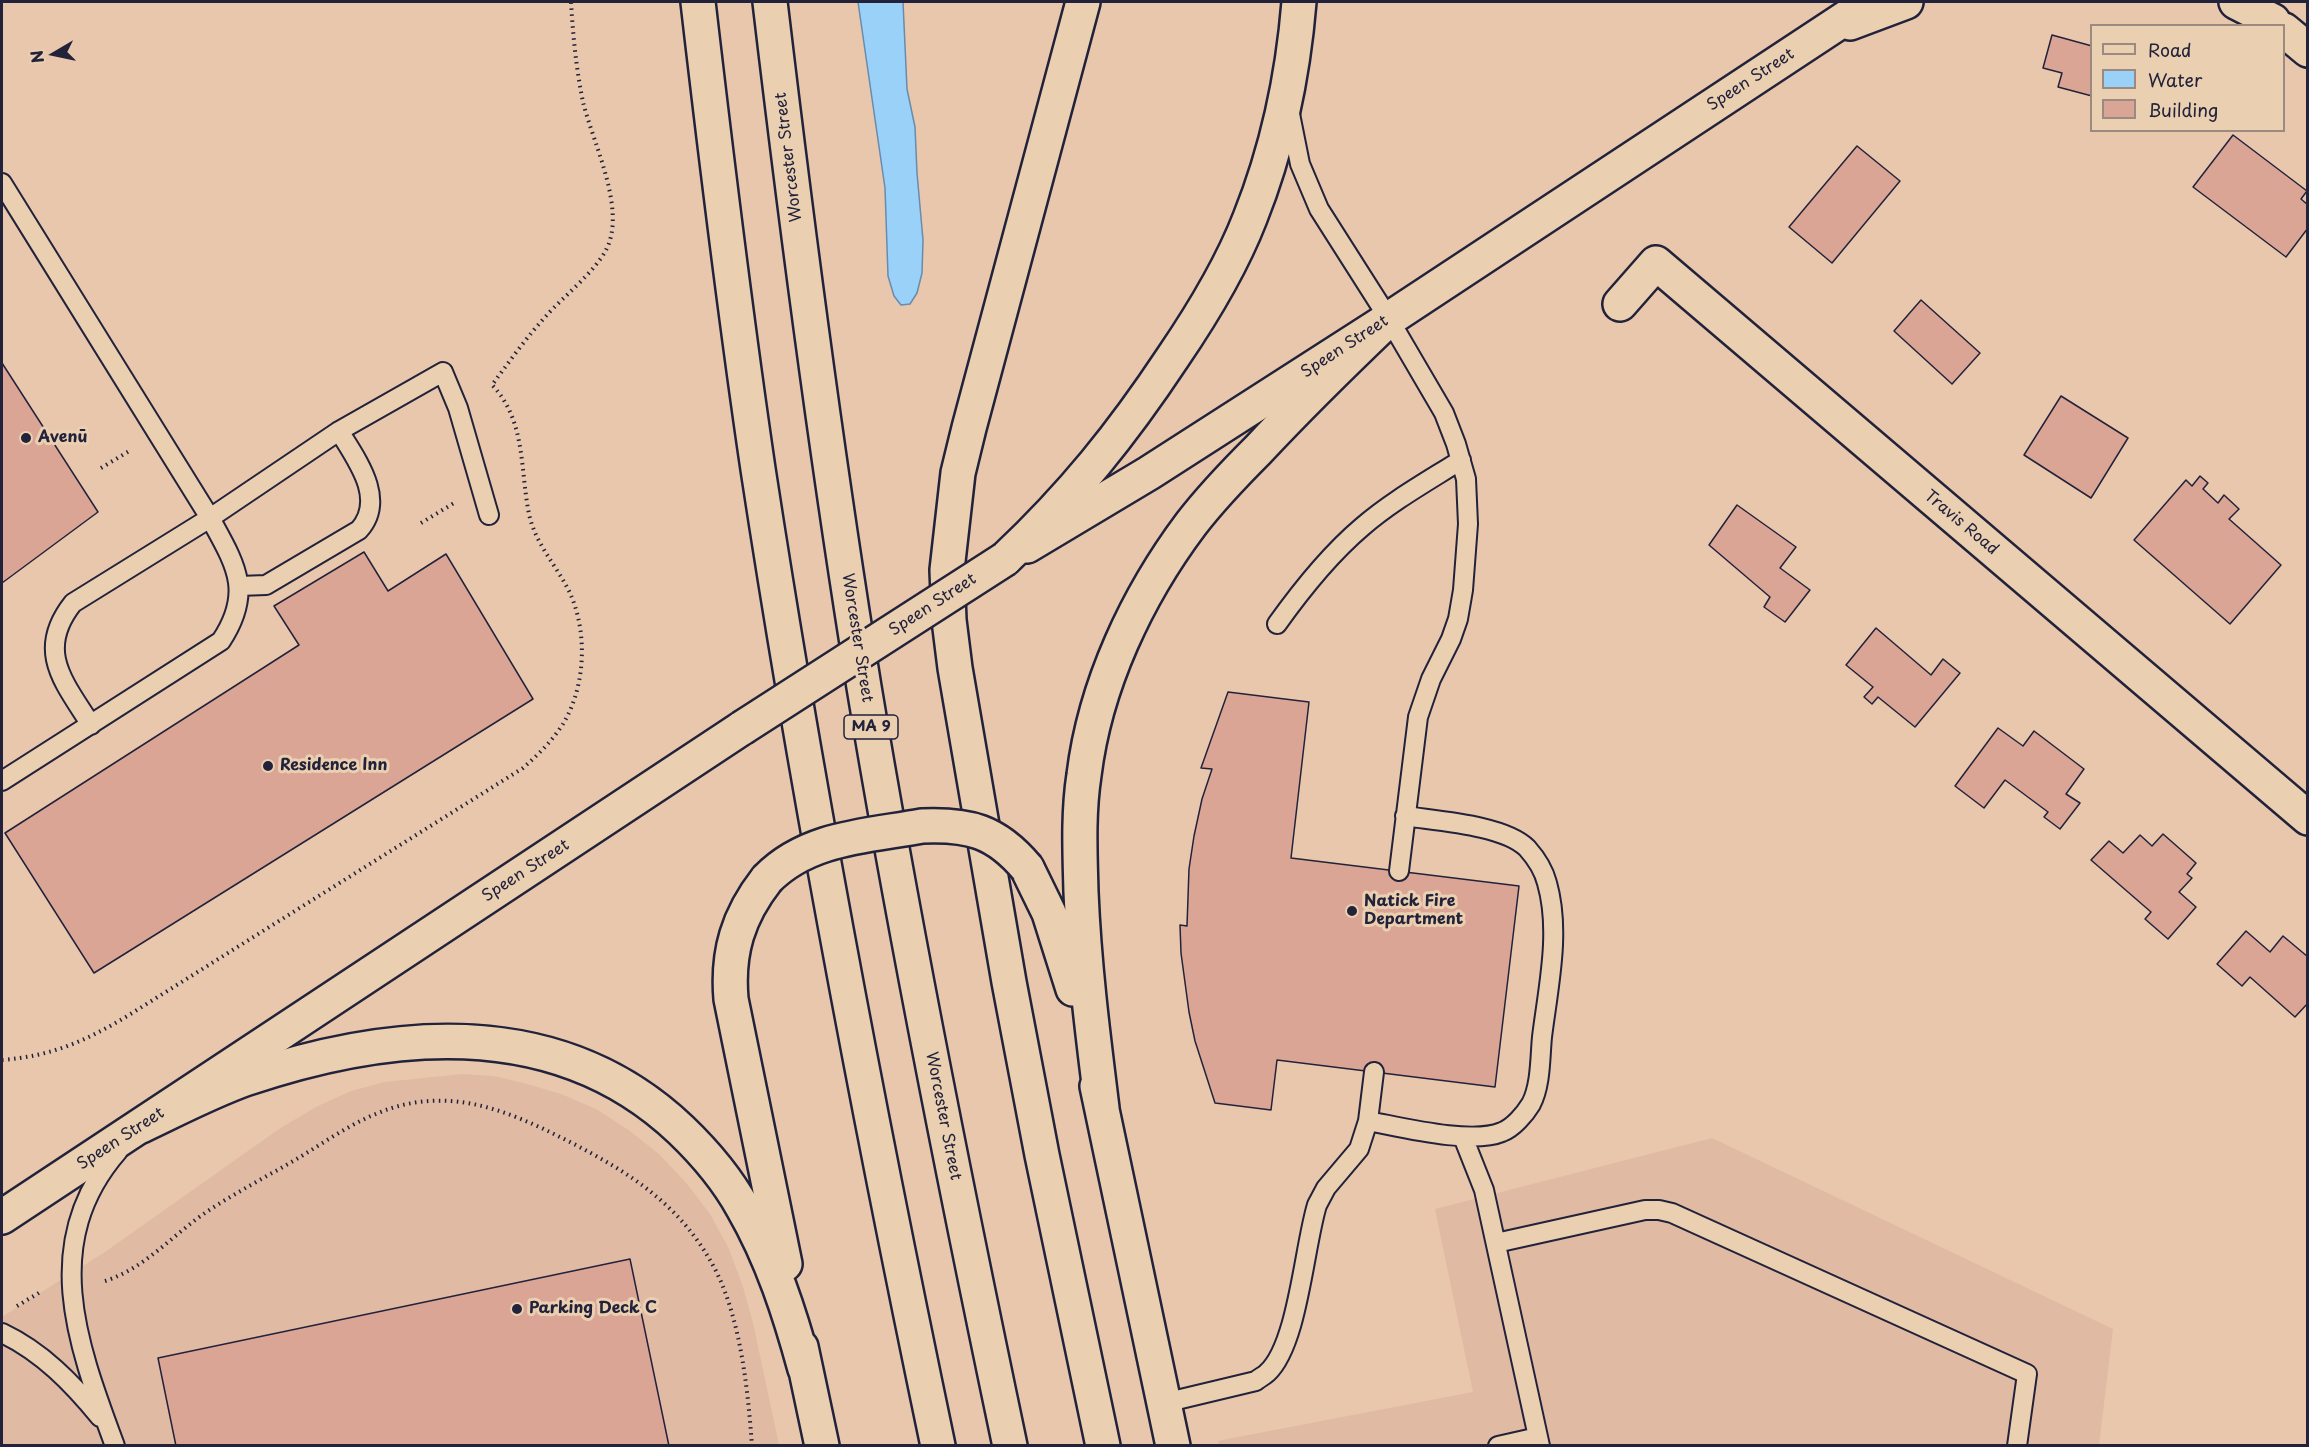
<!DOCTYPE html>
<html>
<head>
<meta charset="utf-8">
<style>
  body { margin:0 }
  #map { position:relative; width:2309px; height:1447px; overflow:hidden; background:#e8c7ac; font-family:"Playpen Sans",sans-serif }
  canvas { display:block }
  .frame { position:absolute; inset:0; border:3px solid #22223b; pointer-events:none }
  .legend { position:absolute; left:2090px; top:24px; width:195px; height:108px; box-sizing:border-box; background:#eacfb1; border:2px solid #9a8a82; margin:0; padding:8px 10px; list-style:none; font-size:18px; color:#22223b }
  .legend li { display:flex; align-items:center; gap:12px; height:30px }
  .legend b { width:30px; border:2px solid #9a8a82 }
  .north { position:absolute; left:24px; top:24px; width:60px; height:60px; -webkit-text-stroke:4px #eacfb1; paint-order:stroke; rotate:261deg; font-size:16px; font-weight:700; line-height:24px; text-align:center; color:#22223b }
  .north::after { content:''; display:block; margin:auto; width:21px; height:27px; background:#22223b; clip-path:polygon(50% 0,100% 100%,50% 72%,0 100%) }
</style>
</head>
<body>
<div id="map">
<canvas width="2309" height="1447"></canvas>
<div class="frame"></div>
<ul class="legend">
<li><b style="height:8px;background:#eacfb1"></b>Road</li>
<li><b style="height:16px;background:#99d1f9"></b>Water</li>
<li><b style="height:16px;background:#dba595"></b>Building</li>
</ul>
<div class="north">N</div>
</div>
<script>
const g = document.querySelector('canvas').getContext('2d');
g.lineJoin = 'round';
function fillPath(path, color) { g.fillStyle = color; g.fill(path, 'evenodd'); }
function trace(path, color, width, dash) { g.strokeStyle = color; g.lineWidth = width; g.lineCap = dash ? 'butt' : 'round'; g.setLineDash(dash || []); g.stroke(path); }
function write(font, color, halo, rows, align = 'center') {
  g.font = font + ' "Playpen Sans",sans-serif'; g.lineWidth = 6; g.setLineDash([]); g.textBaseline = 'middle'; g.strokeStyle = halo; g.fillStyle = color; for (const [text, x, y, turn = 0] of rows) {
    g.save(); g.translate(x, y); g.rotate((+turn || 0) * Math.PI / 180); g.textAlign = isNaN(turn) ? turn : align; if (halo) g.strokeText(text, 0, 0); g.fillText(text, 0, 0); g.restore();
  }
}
fillPath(new Path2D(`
  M 462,1074 L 494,1076 L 527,1084 L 561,1094 L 596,1109 L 630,1131 L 660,1155 L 687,1184 L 710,1214 L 729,1249 L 743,1287 L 753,1323 L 779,1445 L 2,1446 L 2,1317 L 105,1252 L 279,1129 L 316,1107 L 351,1091 L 385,1082 Z
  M 1712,1138 L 2113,1329 L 2099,1445 L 1219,1446 L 1218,1441 L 1238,1437 L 1473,1392 L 1435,1209 Z`), '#e0baa3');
const water = new Path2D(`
  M 858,2 L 903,2 L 907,89 L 915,127 L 917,173 L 923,240 L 922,273 L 917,293 L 910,304 L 901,305 L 894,296 L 888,276 L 885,188 Z`);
fillPath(water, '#99d1f9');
trace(water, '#698bad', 1.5);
const building = new Path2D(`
  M 2052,35 L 2092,46 L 2092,96 L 2058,87 L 2062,73 L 2043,68 Z
  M 2233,135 L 2307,191 L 2301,199 L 2308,205 L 2308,228 L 2286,257 L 2193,187 Z
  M 1857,146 L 1900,181 L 1832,263 L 1789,227 Z
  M 1921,300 L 1980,353 L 1952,384 L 1894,331 Z
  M 2,363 L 98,512 L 2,583 Z
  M 2061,396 L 2128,438 L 2091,498 L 2024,455 Z
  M 2200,476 L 2208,483 L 2203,489 L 2218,503 L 2224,495 L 2239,509 L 2229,519 L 2281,565 L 2230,624 L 2134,540 L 2186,480 L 2192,486 Z
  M 1737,505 L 1796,547 L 1780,568 L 1810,590 L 1785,622 L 1764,607 L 1770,597 L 1709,545 Z
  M 364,552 L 388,591 L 446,554 L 533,699 L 94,973 L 5,833 L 299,645 L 274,606 Z
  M 1876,628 L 1931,675 L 1943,659 L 1960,673 L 1915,727 L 1878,697 L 1872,704 L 1864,697 L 1873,687 L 1846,665 Z
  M 1228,692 L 1309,702 L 1291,858 L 1519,886 L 1495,1087 L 1277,1060 L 1271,1110 L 1215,1103 L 1195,1041 L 1189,1012 L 1181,953 L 1180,925 L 1187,926 L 1189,869 L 1194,836 L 1202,799 L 1212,769 L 1201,768 Z
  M 1998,728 L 2023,746 L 2034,731 L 2084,769 L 2066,794 L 2080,803 L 2060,829 L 2044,817 L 2048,812 L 2005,780 L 1984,808 L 1955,786 Z
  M 2163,834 L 2196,863 L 2187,874 L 2192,878 L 2179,892 L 2196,907 L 2168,939 L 2145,919 L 2151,912 L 2091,860 L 2109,841 L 2123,853 L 2140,835 L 2152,846 Z
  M 2246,931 L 2270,952 L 2283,936 L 2308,957 L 2308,1003 L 2295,1017 L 2250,977 L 2242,986 L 2217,964 Z
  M 630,1259 L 669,1446 L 176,1446 L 158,1358 Z`);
fillPath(building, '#dba595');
trace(building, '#22223b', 1.5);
const service = new Path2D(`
  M 1290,114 L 1300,164 L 1319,209 L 1389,319 L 1444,413 L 1456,444 L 1466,479 L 1468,524 L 1463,590 L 1458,619 L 1451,639 L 1431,679 L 1418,717 L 1399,871
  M 2,183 L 210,518 L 339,431 L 443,372 L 458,408 L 489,515
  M 239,586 L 266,585 L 359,530 C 387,499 356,459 339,431
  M 1277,624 C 1302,589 1329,555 1362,527 C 1392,501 1428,481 1461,460
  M 2,781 L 221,641 C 254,591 235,564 210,518 L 73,603 C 35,651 64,682 91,725
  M 1368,1121 C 1401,1127 1471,1145 1502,1132 C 1513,1128 1525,1114 1531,1104 C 1541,1085 1540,1057 1542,1037 C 1548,988 1561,932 1547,883 C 1544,871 1535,857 1527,848 C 1504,825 1437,821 1405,816
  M 1463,1137 L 1484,1190 L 1540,1446
  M 1496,1243 L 1645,1210 L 1659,1210 L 1672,1213 L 2027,1374 L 2017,1446
  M 2,1333 C 42,1352 72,1383 100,1417
  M 1164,1403 L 1256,1381 C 1259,1378 1264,1376 1267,1373 C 1298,1345 1304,1247 1317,1205 L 1326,1188 L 1359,1149 L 1368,1121 L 1374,1072
  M 115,1446 C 78,1346 38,1243 118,1151
  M 1498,1446 L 1538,1437`);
const minor = new Path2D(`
  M 1620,304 L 1656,263 L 2308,818`);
const tertiary = new Path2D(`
  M 2284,30 L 2308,50`);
const secondary = new Path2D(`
  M 2236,2 L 2273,21
  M 1850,23 L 1906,2
  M 1027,546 L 1149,473 L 1389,319 L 1870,2
  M 2,1217 L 742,728`);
const trunk = new Path2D(`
  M 698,2 C 716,157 735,313 758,469 C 808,796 870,1121 938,1446
  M 770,2 C 797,230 827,459 864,687 C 906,941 957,1194 1010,1446
  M 1083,2 L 969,428 L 958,473 L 947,570 L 949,620 L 955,668 L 1009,982 L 1042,1155 L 1103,1446
  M 1005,559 C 1072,496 1122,434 1173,357 C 1203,313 1231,267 1250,218 C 1278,148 1293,76 1299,2
  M 1027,868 L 1049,913 L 1073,989
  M 767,879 C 738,916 727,952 731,999 L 785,1264
  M 1097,1086 L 1173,1446
  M 1102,1108 C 1093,1036 1084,965 1081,892 C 1080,853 1078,814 1084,775 C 1095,685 1137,596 1191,524 C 1211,498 1235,473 1258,450 C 1300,405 1344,362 1389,319
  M 141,1126 C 175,1110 209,1092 245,1079 C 393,1029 559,1014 681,1130 C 705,1153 727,1179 743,1208 C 772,1258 790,1314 805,1369
  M 801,1347 L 822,1446`);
trace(service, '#22223b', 22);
trace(minor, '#22223b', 38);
trace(tertiary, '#22223b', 38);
trace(secondary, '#22223b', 38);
trace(trunk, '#22223b', 38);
trace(new Path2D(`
  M 101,468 L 131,450
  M 421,523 L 454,503
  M 2,1060 C 52,1056 86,1041 129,1015 L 523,768 C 538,755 552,741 563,724 C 586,686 588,631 569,591 C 556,565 535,543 529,514 C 520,470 526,420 492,385 C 509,362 526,338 546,316 C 563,297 596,271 607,248 C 626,208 593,143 583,102 C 576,68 573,35 571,2
  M 105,1281 C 143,1269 170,1238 202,1215 C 231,1195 264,1178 295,1160 C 322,1144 348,1125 378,1113 C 447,1085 505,1109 568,1141 C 631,1173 684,1207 717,1273 C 741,1323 748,1391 752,1446
  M 17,1306 L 42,1291`), '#22223b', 4, [1.5, 4.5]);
trace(service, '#eacfb1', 18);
trace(minor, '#eacfb1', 33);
trace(tertiary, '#eacfb1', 33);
trace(secondary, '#eacfb1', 33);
trace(trunk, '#eacfb1', 33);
const secondaryBridge = new Path2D(`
  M 742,728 L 1005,559`);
const trunkBridge = new Path2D(`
  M 767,879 C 808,837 868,836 922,826 C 969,824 996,831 1027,868`);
trace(secondaryBridge, '#22223b', 38, []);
trace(trunkBridge, '#22223b', 38, []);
trace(secondaryBridge, '#eacfb1', 33);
trace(trunkBridge, '#eacfb1', 33);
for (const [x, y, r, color] of [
  [26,438,6,"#22223b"],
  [268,766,6,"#22223b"],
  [1352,911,6,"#22223b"],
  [517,1309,6,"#22223b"]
]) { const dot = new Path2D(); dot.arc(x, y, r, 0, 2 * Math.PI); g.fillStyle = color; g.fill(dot); trace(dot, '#eacfb1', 2); }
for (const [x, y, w] of [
  [871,727,54]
]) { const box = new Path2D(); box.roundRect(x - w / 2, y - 12, w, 24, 4.5); g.fillStyle = '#eacfb1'; g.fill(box); trace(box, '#22223b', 1.5); }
write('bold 15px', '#22223b', null, [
  ["MA 9",871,727]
]);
write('16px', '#22223b', '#eacfb1', [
  ["Speen Street",1751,80,-33],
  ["Worcester Street",789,157,-97],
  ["Speen Street",1345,347,-33],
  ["Travis Road",1961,523,40],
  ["Speen Street",933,605,-33],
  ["Worcester Street",857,638,81],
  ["Speen Street",526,871,-33],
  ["Worcester Street",943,1116,79],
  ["Speen Street",121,1139,-33]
]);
write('bold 16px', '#22223b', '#eacfb1', [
  ["Avenū",38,438],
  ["Residence Inn",280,766],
  ["Natick Fire",1364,902],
  ["Department",1364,920],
  ["Parking Deck C",529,1309]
], 'left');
</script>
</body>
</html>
